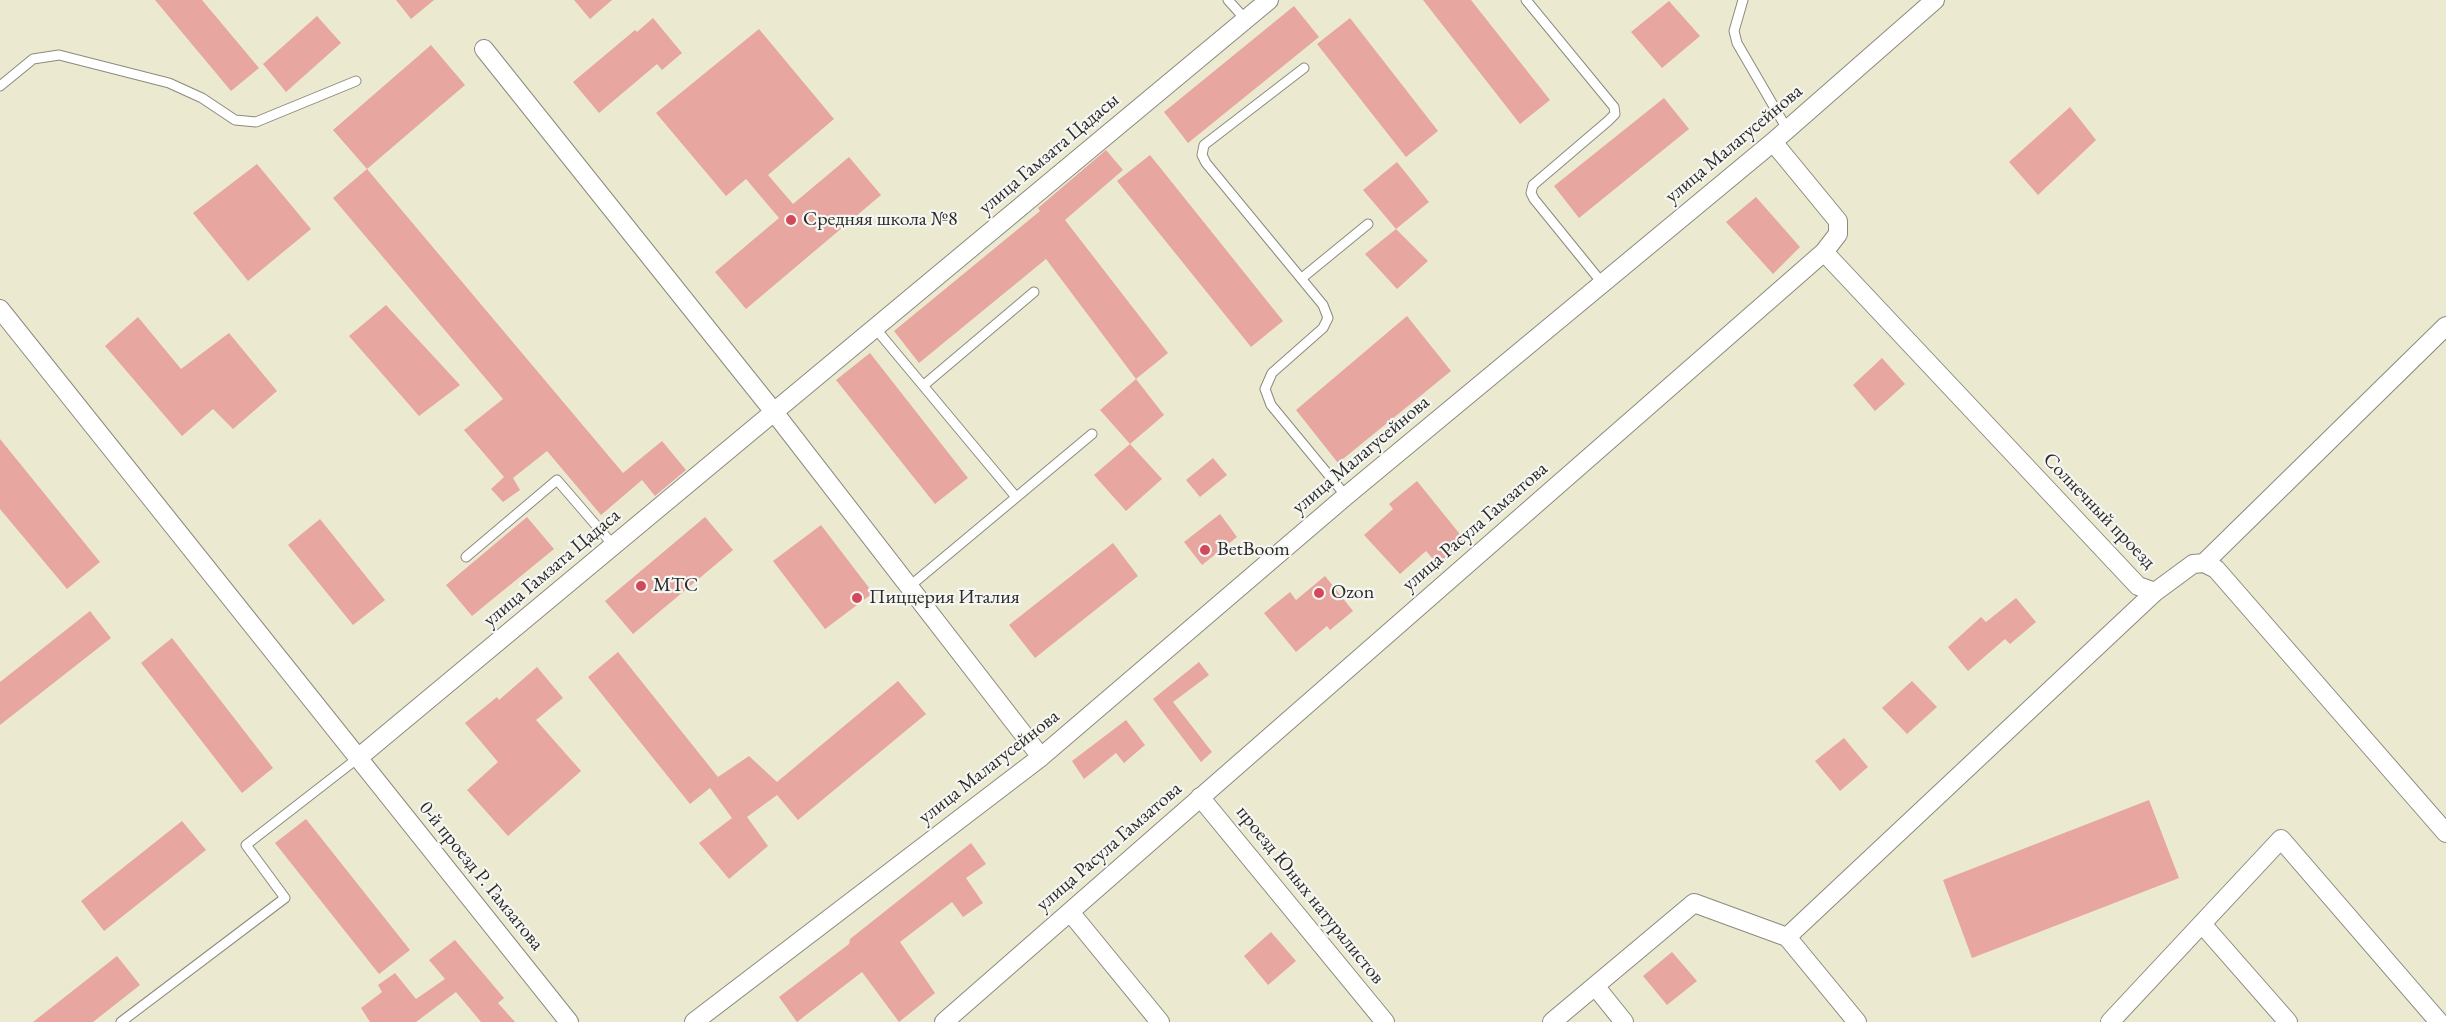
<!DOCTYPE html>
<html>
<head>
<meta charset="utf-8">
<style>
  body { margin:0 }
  canvas { display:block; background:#ece9d1 }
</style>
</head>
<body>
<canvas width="2446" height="1022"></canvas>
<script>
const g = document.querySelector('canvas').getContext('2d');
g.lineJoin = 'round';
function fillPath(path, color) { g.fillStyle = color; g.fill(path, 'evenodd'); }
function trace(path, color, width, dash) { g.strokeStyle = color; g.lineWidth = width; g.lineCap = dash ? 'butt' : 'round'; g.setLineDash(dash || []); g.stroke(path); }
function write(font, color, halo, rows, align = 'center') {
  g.font = font + ' "EB Garamond",serif'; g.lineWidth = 4.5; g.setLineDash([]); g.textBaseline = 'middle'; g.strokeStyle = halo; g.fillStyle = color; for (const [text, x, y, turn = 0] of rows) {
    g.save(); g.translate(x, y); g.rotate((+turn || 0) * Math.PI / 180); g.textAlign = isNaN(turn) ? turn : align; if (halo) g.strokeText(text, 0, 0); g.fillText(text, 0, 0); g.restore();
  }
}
fillPath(new Path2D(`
  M 155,0 L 202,0 L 259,68 L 231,91 Z
  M 396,0 L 434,0 L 411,19 Z
  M 574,0 L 612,0 L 590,19 Z
  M 1423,0 L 1471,0 L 1550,100 L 1520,124 Z
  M 1669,1 L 1700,36 L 1662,68 L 1631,32 Z
  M 1294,6 L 1319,37 L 1188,143 L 1164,112 Z
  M 317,16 L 341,43 L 286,92 L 263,64 Z
  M 653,18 L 682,53 L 662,70 L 657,64 L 599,113 L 573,82 L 635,30 L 637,32 Z
  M 1350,18 L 1438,131 L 1406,157 L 1317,44 Z
  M 759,29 L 834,119 L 768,175 L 793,204 L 849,157 L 881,195 L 746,309 L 715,272 L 779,218 L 746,179 L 726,196 L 656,113 Z
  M 431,45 L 465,85 L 367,169 L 333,130 Z
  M 1664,98 L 1689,129 L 1579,218 L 1554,186 Z
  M 2070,107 L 2096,140 L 2038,195 L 2009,162 Z
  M 1106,150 L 1123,170 L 1065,220 L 1168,353 L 1136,379 L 1046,259 L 919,363 L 894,331 L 1040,211 L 1038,208 Z
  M 1150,155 L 1283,321 L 1251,347 L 1117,181 Z
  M 1397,162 L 1429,202 L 1396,229 L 1363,190 Z
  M 257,164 L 311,229 L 248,281 L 193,213 Z
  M 367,169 L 623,473 L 662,441 L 686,470 L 655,496 L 642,480 L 601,515 L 547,451 L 513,478 L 520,490 L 503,502 L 491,489 L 504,477 L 464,430 L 503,399 L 333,198 Z
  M 1756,197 L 1800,247 L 1773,274 L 1726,222 Z
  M 1396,229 L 1428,261 L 1397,289 L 1365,254 Z
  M 386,305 L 460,385 L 419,416 L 349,336 Z
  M 1407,316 L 1451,371 L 1338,463 L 1296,410 Z
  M 138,317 L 181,369 L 229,333 L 277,391 L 233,429 L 213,409 L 182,436 L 105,346 Z
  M 870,353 L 968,478 L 935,504 L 836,380 Z
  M 1882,358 L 1905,384 L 1875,411 L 1853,385 Z
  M 1136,379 L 1164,415 L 1130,444 L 1100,410 Z
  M 0,439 L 100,562 L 67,589 L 0,509 Z
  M 1130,444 L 1162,479 L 1126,511 L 1094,475 Z
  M 1213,458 L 1227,475 L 1200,497 L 1186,480 Z
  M 1417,481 L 1467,543 L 1439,566 L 1426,551 L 1400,574 L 1364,535 L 1393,509 L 1389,504 Z
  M 1220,514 L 1237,537 L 1202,565 L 1184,542 Z
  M 527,517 L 554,549 L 472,616 L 446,585 Z
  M 705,517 L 733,550 L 633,634 L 605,601 Z
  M 320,519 L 385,600 L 353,625 L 288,545 Z
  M 821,525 L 873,593 L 825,629 L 773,561 Z
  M 1113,543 L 1138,576 L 1035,658 L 1009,625 Z
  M 1325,576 L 1353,611 L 1330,630 L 1327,626 L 1296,652 L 1264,613 L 1290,592 L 1296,600 Z
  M 2016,598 L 2036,622 L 2010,644 L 2005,639 L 1968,671 L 1948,647 L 1981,617 L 1986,622 Z
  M 90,611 L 111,638 L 0,725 L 0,682 Z
  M 172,638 L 273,768 L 242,793 L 141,663 Z
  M 618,652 L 718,777 L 749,756 L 777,782 L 898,681 L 926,714 L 798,820 L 777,795 L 747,817 L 768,846 L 729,879 L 699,843 L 732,818 L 710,788 L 690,804 L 588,677 Z
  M 1199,662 L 1209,675 L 1173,702 L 1212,752 L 1201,762 L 1153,699 Z
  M 537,667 L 563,698 L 536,720 L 581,771 L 508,836 L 467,790 L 498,762 L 465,723 L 497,697 L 499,700 Z
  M 1912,681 L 1937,707 L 1907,734 L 1882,708 Z
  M 1126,720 L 1145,745 L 1124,763 L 1116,753 L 1084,779 L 1072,761 Z
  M 1844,738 L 1868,767 L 1840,791 L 1815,761 Z
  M 2149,800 L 2179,878 L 1972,958 L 1943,880 Z
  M 306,819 L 410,950 L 379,974 L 275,843 Z
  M 182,821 L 206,850 L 104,931 L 81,901 Z
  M 971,843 L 986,864 L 966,878 L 983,903 L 963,917 L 952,902 L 900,942 L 935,993 L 899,1022 L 862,972 L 797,1022 L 779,997 L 849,944 L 850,939 Z
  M 1271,932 L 1296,961 L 1268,985 L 1244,956 Z
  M 455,940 L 504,998 L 498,1003 L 515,1022 L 481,1022 L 456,992 L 416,1022 L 370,1022 L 361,1008 L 382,992 L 378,985 L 395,973 L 416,999 L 445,979 L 429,960 Z
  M 1672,952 L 1697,981 L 1667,1005 L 1643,976 Z
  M 117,956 L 140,985 L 93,1022 L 33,1022 Z`), '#e7a69f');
const lane = new Path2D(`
  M 1228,0 L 1246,20
  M 1526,0 L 1614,107 L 1615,114 L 1608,121 L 1533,185 L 1531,193 L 1534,199 L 1603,284
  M 1743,0 L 1734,31 L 1737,43 L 1787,129
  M 1304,68 L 1204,145 L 1202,155 L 1206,163 L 1323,305 L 1328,318 L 1323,328 L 1272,373 L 1265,389 L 1271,405 L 1346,496
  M 0,86 L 33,59 L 59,55 L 169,83 L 202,98 L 235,120 L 256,122 L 356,81
  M 1302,278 L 1368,224
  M 875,328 L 1016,497
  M 924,385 L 1034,292
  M 466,557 L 557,480 L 614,546
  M 910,586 L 1092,434
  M 121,1022 L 285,898 L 246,845 L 358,758`);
const street = new Path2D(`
  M 484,49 L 774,412 L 1041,757
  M 1824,252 L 2138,586 L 2155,592 L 2193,564 L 2204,563 L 2216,569 L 2446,833
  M 0,309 L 569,1022
  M 2204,563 L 2446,326
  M 358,758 L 1269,0
  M 1200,797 L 1385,1022
  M 1070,912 L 1160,1022
  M 2202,924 L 2288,1022
  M 1787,937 L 1857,1022
  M 1595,986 L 1624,1022
  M 694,1022 L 1041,757 L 1346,496 L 1773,142 L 1935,0
  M 944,1022 L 1824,252 L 1838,234 L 1838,221 L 1773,142
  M 1552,1022 L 1694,903 L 1787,937 L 2155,592
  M 2110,1022 L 2281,839 L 2439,1022`);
trace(lane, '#8c8a7e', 11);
trace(street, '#8c8a7e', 20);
trace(lane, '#fff', 9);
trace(street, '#fff', 18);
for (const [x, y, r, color] of [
  [791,220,6,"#d1495b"],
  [1205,550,6,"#d1495b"],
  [641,586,6,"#d1495b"],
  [1319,593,6,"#d1495b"],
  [857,598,6,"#d1495b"]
]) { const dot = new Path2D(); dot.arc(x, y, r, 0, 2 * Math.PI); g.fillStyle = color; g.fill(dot); trace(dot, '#f6f6f2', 2); }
write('20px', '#2b2b2b', '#f6f6f2', [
  ["улица Малагусейнова",1734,144,-40],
  ["улица Гамзата Цадасы",1049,154,-40],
  ["улица Малагусейнова",1361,455,-40],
  ["Солнечный проезд",2099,511,46],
  ["улица Расула Гамзатова",1475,527,-41],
  ["улица Гамзата Цадаса",552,568,-40],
  ["улица Малагусейнова",989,767,-38],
  ["улица Расула Гамзатова",1109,847,-41],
  ["0-й проезд Р. Гамзатова",481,876,51],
  ["проезд Юных натуралистов",1310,895,51]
]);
write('20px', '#2b2b2b', '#f6f6f2', [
  ["Средняя школа №8",803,220],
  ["BetBoom",1217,550],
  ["МТС",653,586],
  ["Ozon",1331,593],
  ["Пиццерия Италия",869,598]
], 'left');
</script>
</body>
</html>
